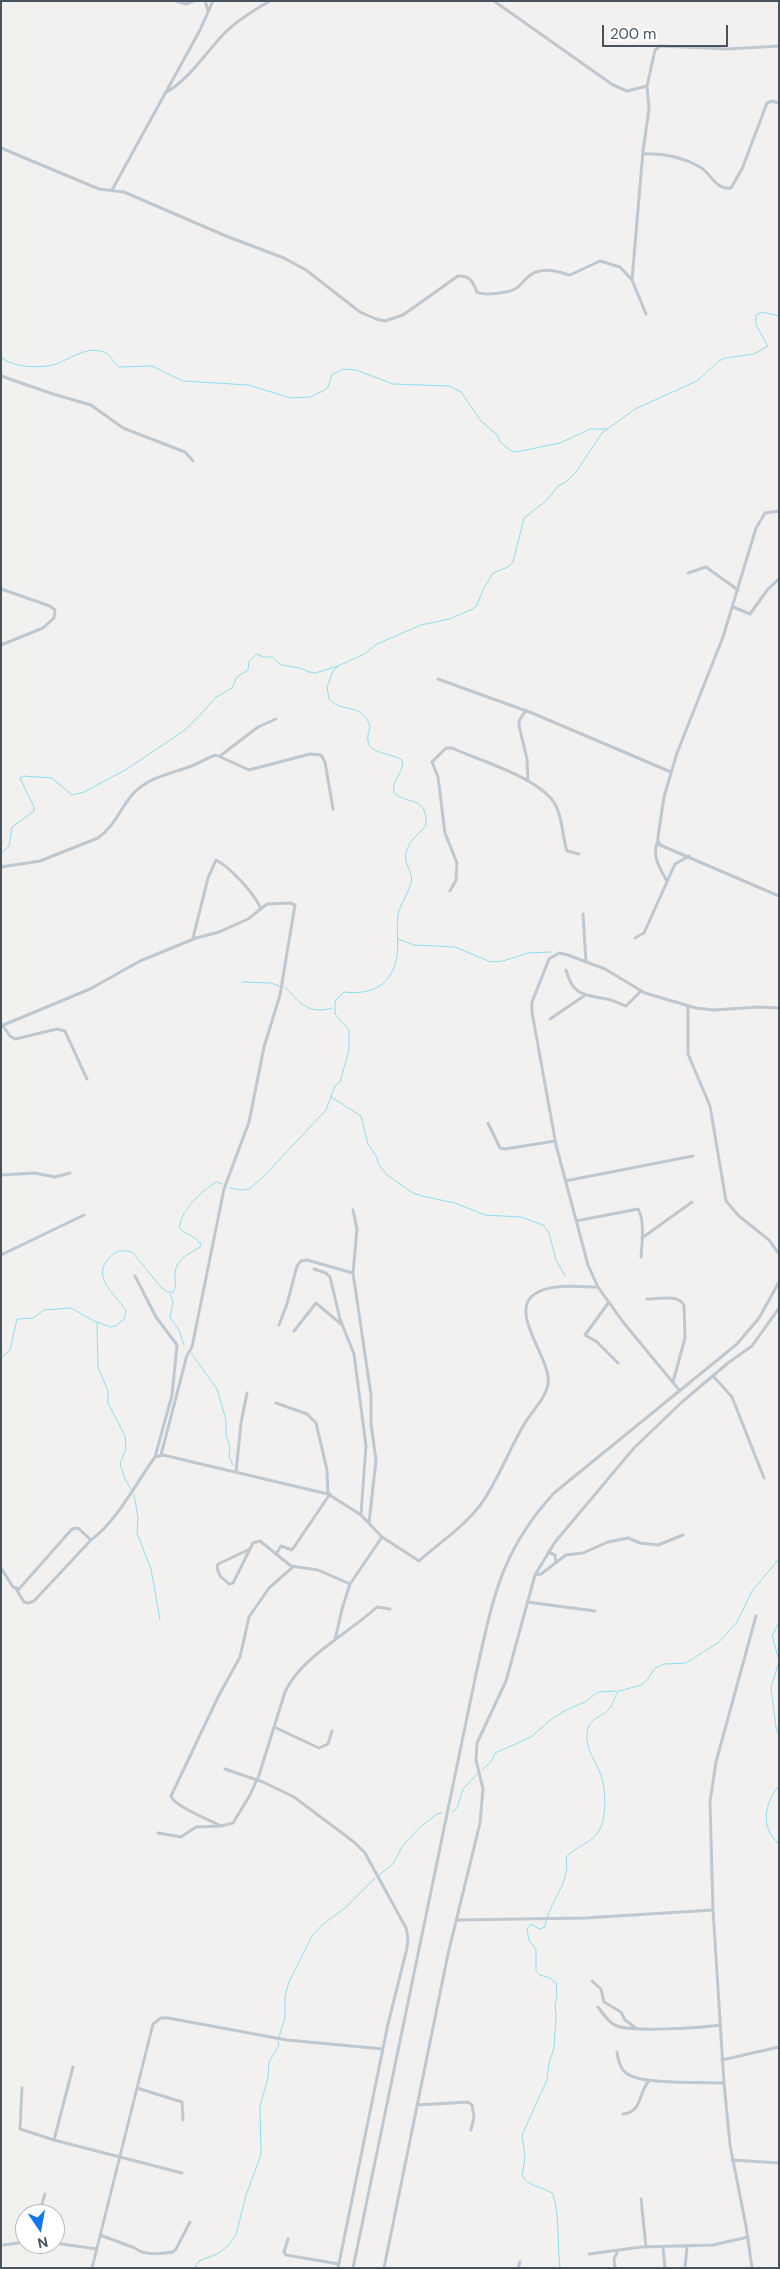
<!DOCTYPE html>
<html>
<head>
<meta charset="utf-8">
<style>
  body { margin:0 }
  #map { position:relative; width:780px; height:2269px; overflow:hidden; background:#f3f0f0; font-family:"DM Sans",sans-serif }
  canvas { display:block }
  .frame { position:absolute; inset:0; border:2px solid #47545f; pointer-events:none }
  .north { position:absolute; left:15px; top:2204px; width:50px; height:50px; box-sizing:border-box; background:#fff; border:1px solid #b5bbbf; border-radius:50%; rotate:168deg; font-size:14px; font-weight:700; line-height:20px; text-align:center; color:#47545f }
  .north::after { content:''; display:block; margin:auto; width:18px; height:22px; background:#1077ed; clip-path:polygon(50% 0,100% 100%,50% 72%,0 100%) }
  .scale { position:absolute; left:602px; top:25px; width:126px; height:22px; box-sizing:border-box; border:2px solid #47545f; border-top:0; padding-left:6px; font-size:15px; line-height:18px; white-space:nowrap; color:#47545f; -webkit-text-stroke:4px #fff; paint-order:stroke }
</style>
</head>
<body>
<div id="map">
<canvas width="780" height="2269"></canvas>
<div class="frame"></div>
<div class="north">N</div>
<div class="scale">200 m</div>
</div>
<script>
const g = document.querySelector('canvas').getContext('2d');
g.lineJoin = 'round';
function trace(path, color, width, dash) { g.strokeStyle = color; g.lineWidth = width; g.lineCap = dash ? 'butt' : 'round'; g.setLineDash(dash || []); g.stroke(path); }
trace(new Path2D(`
  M 1,357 C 13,368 39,368 53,365 C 70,360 87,344 106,353 C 111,356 114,363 119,367 L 152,366 L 183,381 L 248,385 L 291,398 L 310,397 L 323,391 L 328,387 L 332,375 L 343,369 L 356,370 L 393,384 L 449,386 L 461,392 L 481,421 L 497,435 L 500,442 L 510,450 L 516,452 L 560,443 L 590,429 L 608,429
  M 1,854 L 9,846 L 12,827 L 34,811 L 34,807 L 20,778 L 23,776 L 52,778 L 72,795 L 84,792 L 127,769 L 185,730 L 202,713 L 215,698 L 232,688 L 237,677 L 248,670 L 249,661 L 257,654 L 263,657 L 272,657 L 281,665 L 300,668 L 309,672 L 315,673 L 338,666
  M 398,939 L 414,945 L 455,947 L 491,962 L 503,961 L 528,953 L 551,952
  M 243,982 L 271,983 L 279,986
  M 285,987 C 300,1003 308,1015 332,1008
  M 331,1097 L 361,1116 L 368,1144 L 376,1156 L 379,1165 L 387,1175 L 413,1193 L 422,1196 L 455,1203 L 485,1215 L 521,1217 L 543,1225 L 549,1233 L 556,1260 L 565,1276
  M 230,1188 L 242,1190 L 249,1189 L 263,1177 L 326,1110 L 335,1086 L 340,1082 L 349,1050 L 349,1030 L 335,1014 L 335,1001 L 344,992 C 372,995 391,986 397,957 C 399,943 396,928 398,915 C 400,904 408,894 411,883 C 413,876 409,870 407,864 C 401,848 416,836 426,826 C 427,796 412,806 394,793 C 391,779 405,772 402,760 C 385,750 360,756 370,727 C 364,702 342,714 329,699 L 327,687 L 333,671 L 338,666 L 364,654 L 377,644 L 421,625 L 449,619 L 473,609 L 477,605 L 483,590 L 493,573 L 508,567 L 513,562 L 524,518 L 546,501 L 558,486 L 566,482 L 576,472 L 602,433 L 635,409 L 697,381 L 719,361 L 725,358 L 754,354 L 768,346 L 756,325 L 756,315 L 762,312 L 779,316
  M 170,1294 L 173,1301 L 170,1317 L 179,1330 L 184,1345
  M 97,1323 L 98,1367 L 108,1391 L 108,1403 L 125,1436 L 126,1449 L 120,1464 L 125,1479 L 131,1489
  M 191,1353 L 217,1389 L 226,1420 L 226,1436 L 230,1447 L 229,1457 L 233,1465
  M 1,1358 L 10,1350 L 17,1319 L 33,1318 L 44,1310 L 71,1308 L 94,1321 L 110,1327 L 116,1326 L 124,1319 L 126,1310 C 115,1294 90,1277 110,1257 C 116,1250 124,1250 132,1252 L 161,1287 L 167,1292 L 173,1292 C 178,1285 174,1280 175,1273 C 176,1259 190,1253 200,1247 L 201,1244 C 195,1236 187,1235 180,1229 C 176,1215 205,1187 217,1182 L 222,1184
  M 134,1495 L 138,1517 L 137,1533 L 151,1569 L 160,1620
  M 779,1622 L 772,1636 L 779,1660
  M 779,1661 L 771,1688 L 776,1727 L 779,1736
  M 482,1770 L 491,1762 L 495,1753 L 531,1737 L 549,1721 L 566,1710 L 585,1702 L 598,1692 L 617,1691
  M 779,1786 C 764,1803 760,1828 779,1844
  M 452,1812 L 457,1808 L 463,1789 L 478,1773
  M 379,1875 L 393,1864 L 402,1847 L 419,1828 L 437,1814 L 442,1813
  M 279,2037 L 285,2018 L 285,1996 L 289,1982 L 312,1936 L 322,1925 L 345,1908 L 375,1878
  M 195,2268 L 199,2261 L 217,2254 L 228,2246 L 236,2235 L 246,2195 L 261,2155 L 260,2106 L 268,2078 L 269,2062 L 279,2045 L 278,2041
  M 560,2268 C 557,2243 560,2218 553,2194 C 543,2186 527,2187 522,2175 L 525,2158 L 522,2135 L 547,2080 L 549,2063 L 554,2048 L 556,2016 L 555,2005 L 557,1996 L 556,1983 L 550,1978 L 540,1975 L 536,1971 L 536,1949 L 529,1940 L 527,1929 L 531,1924 L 540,1929 L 545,1927 C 549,1900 571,1884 566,1857 C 575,1847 592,1843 599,1831 C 607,1817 606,1791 601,1775 C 595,1760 583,1746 588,1728 C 591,1718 604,1716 610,1708 C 614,1703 614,1696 619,1691 L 641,1685 L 648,1679 L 655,1668 L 664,1664 L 686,1663 L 719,1642 L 737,1622 L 752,1591 L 779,1559`), '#89def1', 1);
trace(new Path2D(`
  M 176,1 L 186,4 L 194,1
  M 205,1 L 208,10
  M 494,1 L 613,85 L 627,91 L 647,86 L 655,50 L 660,46 L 728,49 L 779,46
  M 165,93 C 188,80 202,58 220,38 C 234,22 252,11 270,1
  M 1,148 L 99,189 L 124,192 L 226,236 L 284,258 L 306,270 L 360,312 L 376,319 L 385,321 L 403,315 L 458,276 C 470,275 473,282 477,292 C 485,296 512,293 518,287 C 525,281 527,275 536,272 C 549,268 558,272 570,275 L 600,261 L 620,267 L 632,280
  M 643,154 C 663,153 682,157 700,167 C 711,173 716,191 731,188 L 742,169 L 767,103 L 772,101 L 779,103
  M 112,190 L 200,30 L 213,1
  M 646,314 L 632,280 L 643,151 L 649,109 L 647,86
  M 1,376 L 53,394 L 91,405 L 123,428 L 185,452 L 193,461
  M 779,511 L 765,513 L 756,528 L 723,637 L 677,753 L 664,797 L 658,837 L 658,841 L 660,845 L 779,896
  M 688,573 L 706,567 L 738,590
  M 1,589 L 50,606 L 55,610 L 54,618 L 43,628 L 1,645
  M 733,607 L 750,614 L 768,589 L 779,579
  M 438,679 L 532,713 L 671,772
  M 526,710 L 519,721 L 519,726 L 527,759 L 528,781
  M 220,756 L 258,727 L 276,719
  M 658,841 C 651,855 660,869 667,881
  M 1,867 L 40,861 L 98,838 C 114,827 120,809 132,795 C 149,776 172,774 194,765 C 202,762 208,757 216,755 L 249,770 L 310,754 L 321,755 L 325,762 L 333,809
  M 450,891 L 456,880 L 457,863 L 445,833 L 438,777 L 432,762 L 446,748 L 452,748 C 480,761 542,778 556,806 C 563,820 562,836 567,851 L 579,854
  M 583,914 L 586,962
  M 193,938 L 208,878 L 216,860 C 230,867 255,894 261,909
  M 635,938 L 644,933 L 675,864 L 689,856
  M 566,970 C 573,996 584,995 607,999 C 614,1000 619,1004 626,1006 L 641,991
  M 688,1006 L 688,1054 L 710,1106 L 726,1201 L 739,1216 L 769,1240 L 779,1254
  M 550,1019 L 584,996
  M 1,1026 L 90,989 L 140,961 L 196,938 L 219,932 L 248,919 L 267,904 L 290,903 L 295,905 L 280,995 L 264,1047 L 249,1122 L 224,1189 L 192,1347 L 187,1355 L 161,1455
  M 3,1026 L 10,1036 L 15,1039 L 57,1029 L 65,1031 L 87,1079
  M 488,1123 L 500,1148 L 505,1149 L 555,1141
  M 1,1175 L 35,1173 L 55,1177 L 70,1173
  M 565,1181 L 693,1156
  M 353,1210 L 357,1229 L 353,1273 L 371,1395 L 371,1424 L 376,1460 L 369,1523
  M 576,1221 L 638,1209 C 645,1220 642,1244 641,1257
  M 642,1238 L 692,1202
  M 1,1255 L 84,1215
  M 314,1269 L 326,1273 L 330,1277 L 340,1319 L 354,1354 L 366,1446 L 361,1514
  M 135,1276 L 156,1317 L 177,1345 L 172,1395 L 155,1457
  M 647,1299 C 659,1299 678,1294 684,1305 L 685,1338 L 673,1382
  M 609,1302 L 585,1335 L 597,1342 L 618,1363
  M 279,1325 L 287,1304 L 297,1266 L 301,1261 L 307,1260 L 353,1273
  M 294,1331 L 316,1303 L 341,1324
  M 713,1376 L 732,1397 L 764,1478
  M 680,1391 L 623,1322 L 598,1287 L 588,1265 L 556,1145 L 532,1012 L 532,1002 L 549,959 L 559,953 L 568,955 L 605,969 L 645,993 L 696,1008 L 714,1010 L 759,1007 L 779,1008
  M 276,1403 L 307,1414 L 316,1423 L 327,1470 L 328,1494
  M 236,1472 L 241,1423 L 247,1393
  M 250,1549 L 218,1564 L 217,1568 L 220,1576 L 229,1584 L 233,1583 L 253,1543 L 260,1541 L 291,1566 L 318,1570 L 350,1584
  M 548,1552 L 555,1555 L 556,1562
  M 276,1554 L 281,1546 L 292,1550 L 330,1494
  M 1,1568 L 13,1587 L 19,1589 L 72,1529 L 78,1528 L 91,1540 C 117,1521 136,1483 155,1457 L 163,1455 L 328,1494 L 361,1515 L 382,1537 L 419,1561 C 439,1543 465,1526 481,1504 C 499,1479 509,1449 525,1423 C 532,1411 546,1398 548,1384 C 552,1361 512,1317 531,1297 C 546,1282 579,1287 598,1287
  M 535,1575 L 541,1574 L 566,1555 L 583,1553 L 608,1542 L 628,1538 L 640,1543 L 658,1545 L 683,1535
  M 16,1589 L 24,1602 L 29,1603 L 34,1601 L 91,1540
  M 527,1602 L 595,1611
  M 335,1640 L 342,1609 L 350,1584 L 382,1537
  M 274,1727 L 319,1748 L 328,1744 L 332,1731
  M 225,1769 L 263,1782 L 294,1797 L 354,1842 L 365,1853 L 406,1928 L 408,1938 L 407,1948 L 388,2024 L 338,2268
  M 221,1826 C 210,1820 175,1807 171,1796 L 219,1695 L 240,1657 L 249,1617 L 269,1588 L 294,1566
  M 158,1833 L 181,1837 L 196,1827 L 221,1826 L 233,1823 L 250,1795 L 259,1775 L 285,1692 C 301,1657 349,1633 377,1607 L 390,1609
  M 456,1920 L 585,1918 L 713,1910
  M 592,1981 L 601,1989 L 604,2002 L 621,2012 L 625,2020 L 636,2028
  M 598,2007 C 603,2014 609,2023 617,2026 C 632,2032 701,2028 719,2025
  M 617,2052 C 618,2059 620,2069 626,2073 C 641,2085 703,2082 724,2083
  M 722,2060 L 779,2047
  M 73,2067 L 54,2140 L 182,2173
  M 22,2088 L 20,2129 L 54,2140
  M 137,2088 L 182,2102 L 183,2120
  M 417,2105 L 468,2102 L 472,2105 L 474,2117 L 471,2130
  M 623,2114 C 643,2112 638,2092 649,2081
  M 732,2160 L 779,2163
  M 641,2199 L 646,2247
  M 39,2214 L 45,2194
  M 100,2235 L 135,2248 C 144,2256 162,2254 173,2252 L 176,2249 L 190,2222
  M 288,2239 L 284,2252 L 286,2255 L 339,2264
  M 55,2243 L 97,2249
  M 4,2245 L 25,2242
  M 663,2248 L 665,2268
  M 589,2254 L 641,2247 L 713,2245 L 748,2237
  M 92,2268 L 153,2024 L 161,2018 L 168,2018 L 287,2040 L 383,2049
  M 353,2268 L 476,1674 C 493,1599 500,1552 554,1493 L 737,1344 L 759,1318 L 779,1282
  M 384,2268 L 448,1954 L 480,1823 L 483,1789 L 476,1760 L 477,1743 L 506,1681 L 535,1575 L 555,1542 L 634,1448 L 682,1402 L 728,1363 L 752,1346 L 779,1308
  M 518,2268 L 520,2262
  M 615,2268 L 614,2259 L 617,2253
  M 685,2268 L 687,2247
  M 752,2268 L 746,2226 L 730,2145 L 724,2083 L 713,1910 L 710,1802 L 716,1762 L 756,1616`), '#bdc8d0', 3);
</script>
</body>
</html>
